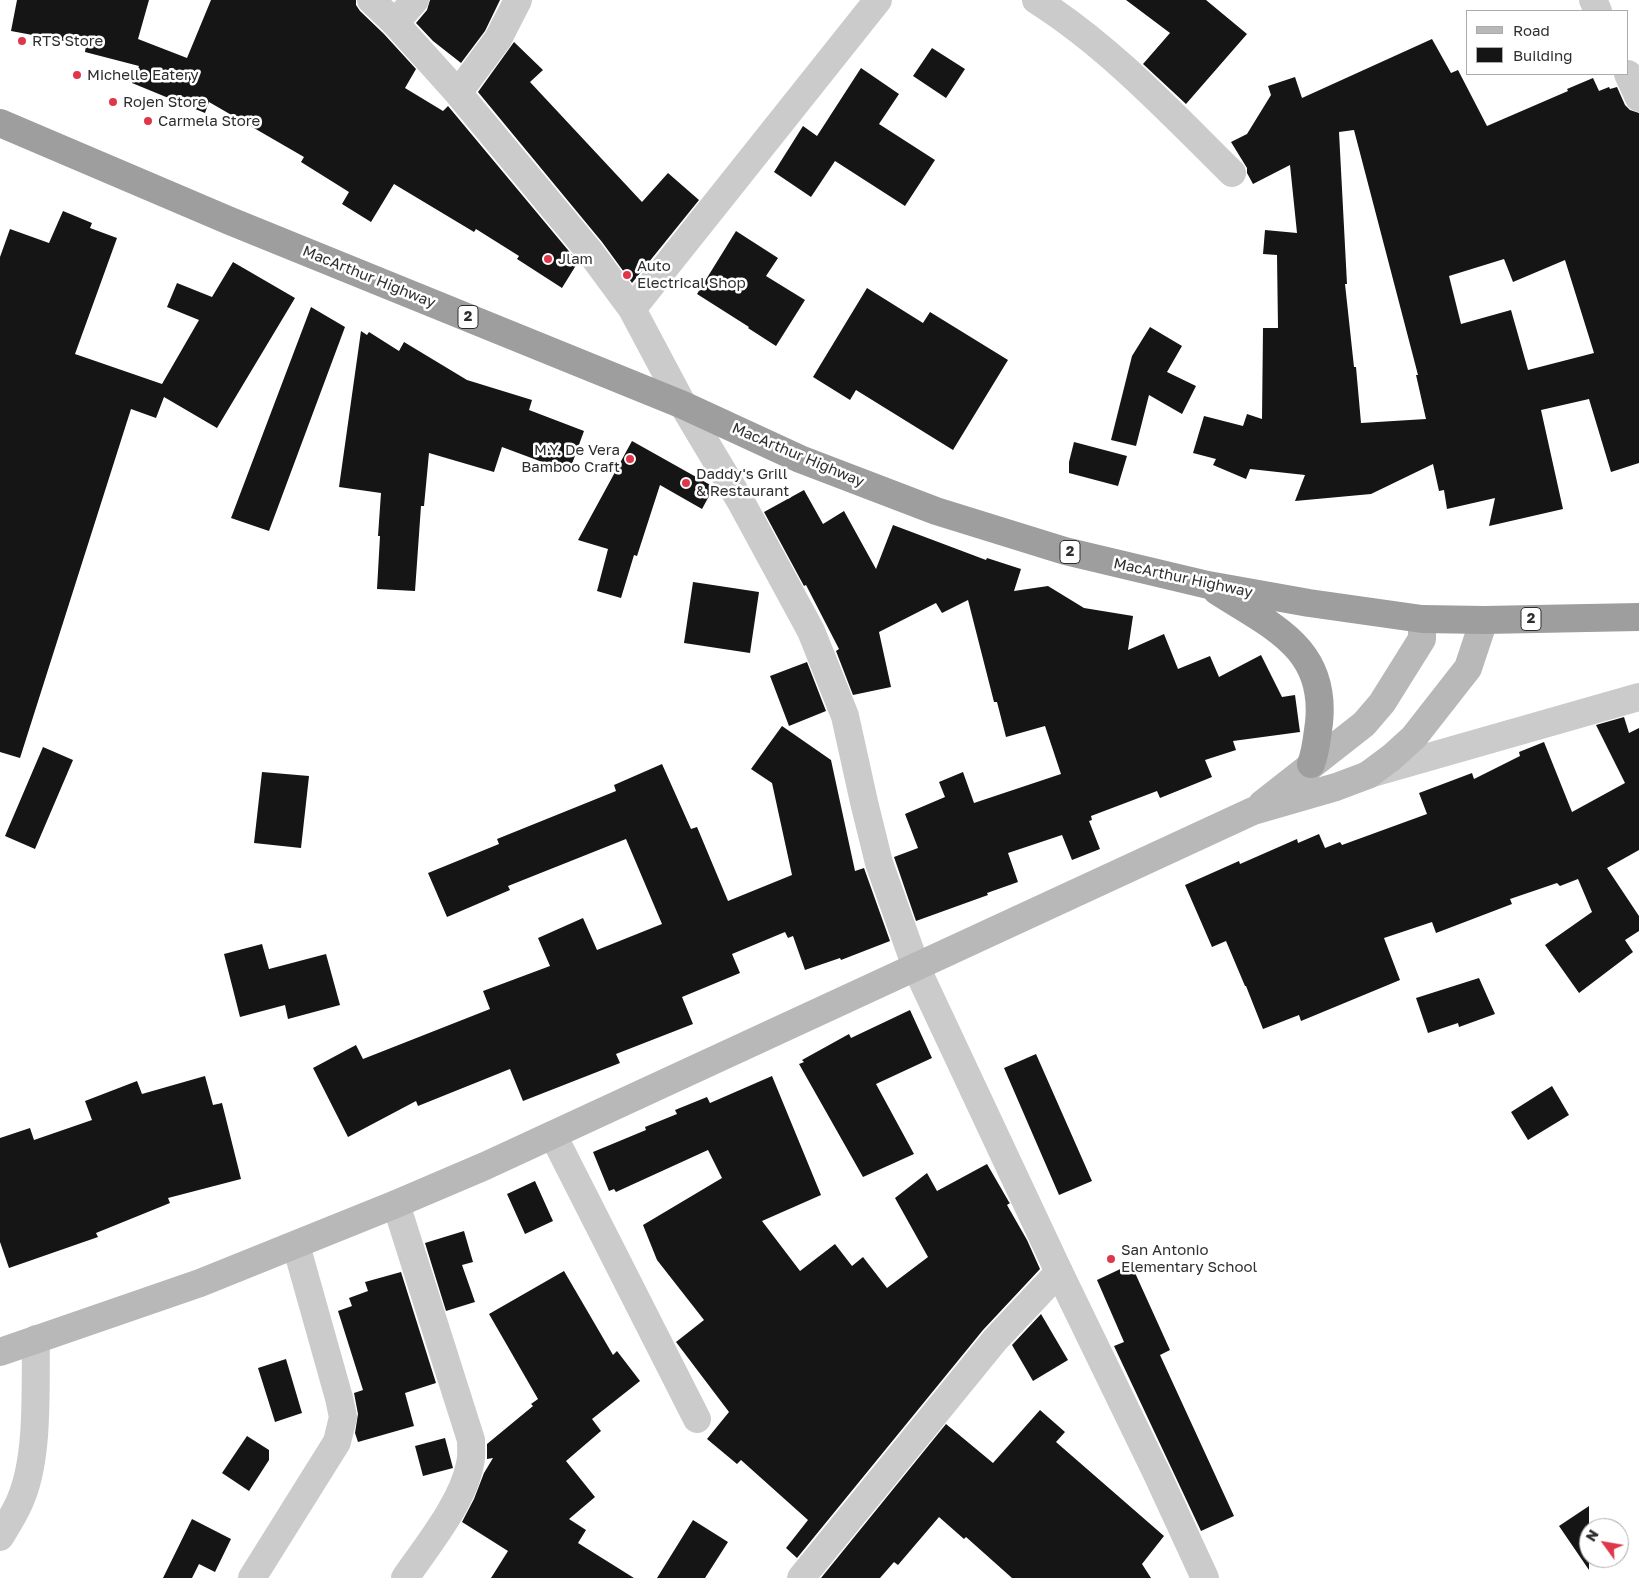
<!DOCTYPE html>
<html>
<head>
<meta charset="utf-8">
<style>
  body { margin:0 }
  #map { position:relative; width:1639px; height:1578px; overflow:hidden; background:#fff; font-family:"Golos Text",sans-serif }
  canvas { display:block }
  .legend { position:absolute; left:1466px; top:10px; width:162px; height:65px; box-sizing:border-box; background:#fff; border:1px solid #ababab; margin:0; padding:6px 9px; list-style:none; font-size:15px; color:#2e2e2e }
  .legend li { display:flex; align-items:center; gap:10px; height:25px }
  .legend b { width:25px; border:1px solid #ababab }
  .north { position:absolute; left:1579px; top:1518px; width:50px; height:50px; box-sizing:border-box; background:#fff; border:1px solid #ababab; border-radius:50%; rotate:302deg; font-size:14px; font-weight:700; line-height:20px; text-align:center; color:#2e2e2e }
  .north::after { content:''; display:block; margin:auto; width:18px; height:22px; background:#df374a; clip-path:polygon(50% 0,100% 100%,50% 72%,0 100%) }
</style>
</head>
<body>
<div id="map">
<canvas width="1639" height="1578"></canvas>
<ul class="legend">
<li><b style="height:6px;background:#b8b8b8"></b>Road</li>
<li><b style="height:14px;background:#151515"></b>Building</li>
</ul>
<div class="north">N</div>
</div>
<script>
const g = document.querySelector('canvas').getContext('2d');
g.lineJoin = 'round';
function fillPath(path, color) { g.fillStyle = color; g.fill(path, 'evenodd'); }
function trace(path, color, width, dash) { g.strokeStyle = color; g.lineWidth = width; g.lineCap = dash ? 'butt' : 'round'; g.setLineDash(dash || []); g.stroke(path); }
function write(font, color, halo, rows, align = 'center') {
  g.font = font + ' "Golos Text",sans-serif'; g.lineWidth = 5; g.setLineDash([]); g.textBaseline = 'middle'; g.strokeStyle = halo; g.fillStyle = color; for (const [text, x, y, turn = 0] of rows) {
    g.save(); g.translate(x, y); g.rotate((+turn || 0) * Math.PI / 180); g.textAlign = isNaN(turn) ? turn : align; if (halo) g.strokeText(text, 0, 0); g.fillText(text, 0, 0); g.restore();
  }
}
fillPath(new Path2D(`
  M 17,0 L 149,0 L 138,39 L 187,58 L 211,0 L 356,0 L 356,5 L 360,11 L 384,34 L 416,69 L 405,88 L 443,111 L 448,106 L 578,262 L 562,288 L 517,259 L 519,256 L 476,229 L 474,232 L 394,184 L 371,222 L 342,204 L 349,192 L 301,162 L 304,157 L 209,102 L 205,113 L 132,83 L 139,66 L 85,52 L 86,45 L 11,31 Z
  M 430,0 L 500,0 L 485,31 L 461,63 L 433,41 L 416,23 L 427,10 Z
  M 1126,0 L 1206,0 L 1247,34 L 1186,104 L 1143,64 L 1170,33 Z
  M 1432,39 L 1451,73 L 1458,70 L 1487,126 L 1568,91 L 1567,89 L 1593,78 L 1599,91 L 1609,87 L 1610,89 L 1617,87 L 1625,105 L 1630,110 L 1639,113 L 1639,463 L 1611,472 L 1589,399 L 1541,410 L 1563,509 L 1489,526 L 1495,498 L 1447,509 L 1444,490 L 1439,491 L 1433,464 L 1371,494 L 1295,501 L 1305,475 L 1250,469 L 1246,479 L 1213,465 L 1216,459 L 1193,453 L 1204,416 L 1243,426 L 1247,414 L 1262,419 L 1263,328 L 1278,328 L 1277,255 L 1263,254 L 1265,230 L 1297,233 L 1290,165 L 1253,184 L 1247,173 L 1247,168 L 1231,142 L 1247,134 L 1271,95 L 1268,86 L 1295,77 L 1302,98 ZM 1354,130 L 1418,375 L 1416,375 L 1426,419 L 1361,423 L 1356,367 L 1354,367 L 1345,284 L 1347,284 L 1339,132 ZM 1504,259 L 1513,282 L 1565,260 L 1594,353 L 1528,370 L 1511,310 L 1461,324 L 1449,276 Z
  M 514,42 L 543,70 L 530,82 L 642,202 L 668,173 L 699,200 L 632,283 L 602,242 L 478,92 Z
  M 932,48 L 965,69 L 946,98 L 913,76 Z
  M 861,68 L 899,94 L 879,124 L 935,160 L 905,206 L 835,161 L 811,197 L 774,172 L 803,126 L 817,136 Z
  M 63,211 L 92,223 L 90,228 L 117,238 L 75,354 L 162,384 L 199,320 L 167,307 L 177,283 L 212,297 L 233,262 L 295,298 L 217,428 L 164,397 L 156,418 L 131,409 L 20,758 L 0,752 L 0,257 L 10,229 L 49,243 Z
  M 736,231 L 778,258 L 766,276 L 805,300 L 776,346 L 748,328 L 749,327 L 697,294 Z
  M 867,288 L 923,323 L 930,312 L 1008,360 L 953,450 L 856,390 L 850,400 L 813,377 Z
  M 311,307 L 345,327 L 269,531 L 231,518 Z
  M 1150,327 L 1182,346 L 1167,372 L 1196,386 L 1182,414 L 1149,395 L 1136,446 L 1111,440 L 1132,356 Z
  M 361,331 L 367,335 L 369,332 L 399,351 L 404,342 L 467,380 L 532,400 L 529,410 L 584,431 L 569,472 L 502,447 L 494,472 L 429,453 L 424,506 L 421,506 L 415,591 L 377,589 L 380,536 L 378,536 L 381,493 L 339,487 Z
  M 632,441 L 714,487 L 702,509 L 660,485 L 637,556 L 634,555 L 621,598 L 597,591 L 608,549 L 578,540 Z
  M 1074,442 L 1127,456 L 1118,486 L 1069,473 L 1069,462 Z
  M 804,490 L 823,524 L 844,511 L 876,569 L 893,525 L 986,560 L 987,558 L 1021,569 L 1014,591 L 1048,586 L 1084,608 L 1133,616 L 1128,650 L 1164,634 L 1178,669 L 1210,656 L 1219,677 L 1261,655 L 1282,697 L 1295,695 L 1300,732 L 1233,741 L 1236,750 L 1205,760 L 1212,777 L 1160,798 L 1157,791 L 1091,816 L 1092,820 L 1089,821 L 1100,849 L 1072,860 L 1062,835 L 1008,853 L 1018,882 L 987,893 L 988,895 L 916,921 L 894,857 L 918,848 L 905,814 L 945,797 L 939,782 L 963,772 L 974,803 L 1061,774 L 1045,726 L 1006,737 L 997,702 L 994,702 L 968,600 L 942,613 L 936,603 L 879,632 L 891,687 L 853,695 L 836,651 L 839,649 L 806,585 L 804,586 L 764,512 Z
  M 693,582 L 759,592 L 750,653 L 684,643 Z
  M 807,662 L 826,711 L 789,726 L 770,676 Z
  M 1624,717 L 1629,733 L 1639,728 L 1639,850 L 1607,868 L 1639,916 L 1639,931 L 1625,940 L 1633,952 L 1579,993 L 1545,945 L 1592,912 L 1578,879 L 1560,886 L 1557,883 L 1510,899 L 1512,904 L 1436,933 L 1432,922 L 1384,938 L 1400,980 L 1301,1021 L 1299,1015 L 1263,1029 L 1246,986 L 1245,986 L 1226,941 L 1212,947 L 1185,885 L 1239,861 L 1240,864 L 1297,839 L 1298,843 L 1319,834 L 1325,848 L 1340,842 L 1342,845 L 1427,814 L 1419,793 L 1472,773 L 1474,779 L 1520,756 L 1519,752 L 1544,742 L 1572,812 L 1625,783 L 1596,725 Z
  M 782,726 L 831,760 L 855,871 L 864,868 L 890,941 L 841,960 L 840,958 L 805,970 L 793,936 L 788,938 L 785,932 L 732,954 L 740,973 L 682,997 L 693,1024 L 616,1054 L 620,1063 L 523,1101 L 510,1069 L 418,1106 L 416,1101 L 348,1137 L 313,1068 L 356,1045 L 363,1059 L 490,1009 L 483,991 L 550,966 L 538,938 L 583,918 L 597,950 L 662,924 L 626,839 L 508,886 L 510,890 L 447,917 L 428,873 L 499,844 L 497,839 L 616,791 L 614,785 L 662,764 L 691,829 L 697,827 L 728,901 L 792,875 L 772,783 L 751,769 Z
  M 43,747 L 73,760 L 35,849 L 5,836 Z
  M 262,772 L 309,776 L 301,848 L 254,843 Z
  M 262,944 L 269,969 L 326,954 L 340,1005 L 288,1019 L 285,1005 L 240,1017 L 224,954 Z
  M 1479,978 L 1495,1014 L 1459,1027 L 1458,1023 L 1428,1033 L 1416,998 Z
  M 910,1010 L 932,1058 L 876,1084 L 914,1154 L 863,1177 L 799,1064 L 804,1062 L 802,1060 L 849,1034 L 851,1038 Z
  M 1036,1054 L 1092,1181 L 1059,1195 L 1004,1068 Z
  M 205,1076 L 213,1105 L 222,1103 L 241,1179 L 168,1198 L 170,1203 L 96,1233 L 98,1237 L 9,1268 L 0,1242 L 0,1138 L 30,1128 L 34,1140 L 92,1120 L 85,1101 L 137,1081 L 142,1094 Z
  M 772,1076 L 821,1195 L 762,1221 L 800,1271 L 835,1244 L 852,1266 L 863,1257 L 887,1288 L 928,1257 L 895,1198 L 927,1173 L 937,1191 L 987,1164 L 1009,1202 L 1010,1203 L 1007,1205 L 1027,1240 L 1040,1269 L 983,1330 L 797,1558 L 786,1548 L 808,1520 L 741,1460 L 737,1464 L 707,1439 L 729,1412 L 676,1342 L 704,1320 L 657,1260 L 643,1225 L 722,1178 L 708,1150 L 616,1192 L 614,1189 L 609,1191 L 593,1152 L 646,1130 L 645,1127 L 677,1114 L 675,1110 L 707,1097 L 710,1103 Z
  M 1552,1086 L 1569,1115 L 1528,1140 L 1511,1112 Z
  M 535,1181 L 553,1221 L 525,1234 L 507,1194 Z
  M 464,1231 L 473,1262 L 462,1265 L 475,1302 L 446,1311 L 425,1243 Z
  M 1131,1264 L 1170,1350 L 1160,1355 L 1234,1516 L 1201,1531 L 1114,1346 L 1124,1342 L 1097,1280 Z
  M 564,1271 L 613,1355 L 617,1351 L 640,1381 L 592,1419 L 601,1431 L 566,1461 L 595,1497 L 569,1519 L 586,1530 L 578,1543 L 634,1578 L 491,1578 L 508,1551 L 462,1522 L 474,1499 L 484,1473 L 493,1458 L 487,1459 L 487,1444 L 533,1406 L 531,1404 L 538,1399 L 489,1314 Z
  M 401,1272 L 436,1383 L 405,1393 L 414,1426 L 358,1442 L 355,1433 L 358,1414 L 354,1393 L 363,1390 L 338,1311 L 352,1306 L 349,1298 L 368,1291 L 365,1282 Z
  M 1041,1314 L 1068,1360 L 1033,1381 L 1012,1345 Z
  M 286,1359 L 302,1413 L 275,1422 L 258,1368 Z
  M 1040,1410 L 1065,1432 L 1056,1442 L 1164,1536 L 1142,1564 L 1151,1578 L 1012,1578 L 966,1537 L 964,1539 L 939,1517 L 898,1565 L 894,1562 L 880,1578 L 821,1578 L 946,1424 L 993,1463 Z
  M 247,1436 L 269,1450 L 269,1460 L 249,1491 L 222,1473 Z
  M 445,1438 L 453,1468 L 423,1476 L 415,1446 Z
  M 1589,1506 L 1589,1570 L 1559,1526 Z
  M 192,1519 L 231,1539 L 215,1572 L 199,1564 L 192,1578 L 163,1578 Z
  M 693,1520 L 728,1542 L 705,1578 L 657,1578 Z`), '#151515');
trace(new Path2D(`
  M 371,0 L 395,23 L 458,93 L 590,252 L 632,309 L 683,405 L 741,502 L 811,631 L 845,716 L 864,802 L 879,863 L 916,967
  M 1036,0 C 1110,47 1170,112 1232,173
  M 1593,0 L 1598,11
  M 395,23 L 415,0
  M 1628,74 L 1639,98
  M 458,93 L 498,39 L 518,0
  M 632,309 L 878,0
  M 1369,774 L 1639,697
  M 553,1135 L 697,1419
  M 396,1204 L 471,1440 C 471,1448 472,1456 470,1464 C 463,1502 427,1546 405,1578
  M 0,1537 C 8,1524 17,1510 22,1496 C 39,1453 35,1386 36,1339
  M 252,1578 L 337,1442 L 343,1417 L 339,1398 L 296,1245
  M 801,1578 L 995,1340 L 1059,1272`), '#cbcbcb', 28);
trace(new Path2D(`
  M 916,967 L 1059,1272 L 1157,1474 L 1205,1578`), '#cbcbcb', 28);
trace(new Path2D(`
  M 1262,804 L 1364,724 L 1382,703 L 1422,639 L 1422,619
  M 0,1352 L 200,1283 L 396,1204 L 485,1166 L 1253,811 L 1336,787 L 1368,775 L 1392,757 L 1414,737 L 1468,668 L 1484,620`), '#b8b8b8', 28);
trace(new Path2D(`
  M 0,123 L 230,221 L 683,405 L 800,459 L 936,511 L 1065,551 L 1208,585 L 1309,603 L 1422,619 L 1484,620 L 1639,617
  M 1217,591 C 1271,626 1327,647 1319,723 C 1317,737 1316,751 1311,764`), '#9e9e9e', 28);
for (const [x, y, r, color] of [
  [22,41,5,"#df374a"],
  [77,75,5,"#df374a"],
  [113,102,5,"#df374a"],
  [148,121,5,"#df374a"],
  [548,259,5,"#df374a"],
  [627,275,5,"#df374a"],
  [630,459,5,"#df374a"],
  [686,483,5,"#df374a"],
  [1111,1259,5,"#df374a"]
]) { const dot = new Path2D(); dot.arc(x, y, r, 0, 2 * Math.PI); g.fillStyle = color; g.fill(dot); trace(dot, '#fff', 2); }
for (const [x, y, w] of [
  [468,317,20],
  [1070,552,20],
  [1531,619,20]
]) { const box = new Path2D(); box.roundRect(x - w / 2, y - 11.5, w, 23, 4); g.fillStyle = '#fff'; g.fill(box); trace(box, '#2e2e2e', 1); }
write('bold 14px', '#2e2e2e', null, [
  ["2",468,317],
  ["2",1070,552],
  ["2",1531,619]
]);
write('15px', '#2e2e2e', '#fff', [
  ["RTS Store",32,41],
  ["Michelle Eatery",87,75],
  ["Rojen Store",123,102],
  ["Carmela Store",158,121],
  ["Jlam",558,259],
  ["Auto",637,266],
  ["Electrical Shop",637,283],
  ["M.Y. De Vera",620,450,"right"],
  ["Bamboo Craft",620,467,"right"],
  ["Daddy's Grill",696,474],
  ["& Restaurant",696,491],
  ["San Antonio",1121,1250],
  ["Elementary School",1121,1267]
], 'left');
write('15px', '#2e2e2e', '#fff', [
  ["MacArthur Highway",369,277,22],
  ["MacArthur Highway",798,455,23],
  ["MacArthur Highway",1183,578,12]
]);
</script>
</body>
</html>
